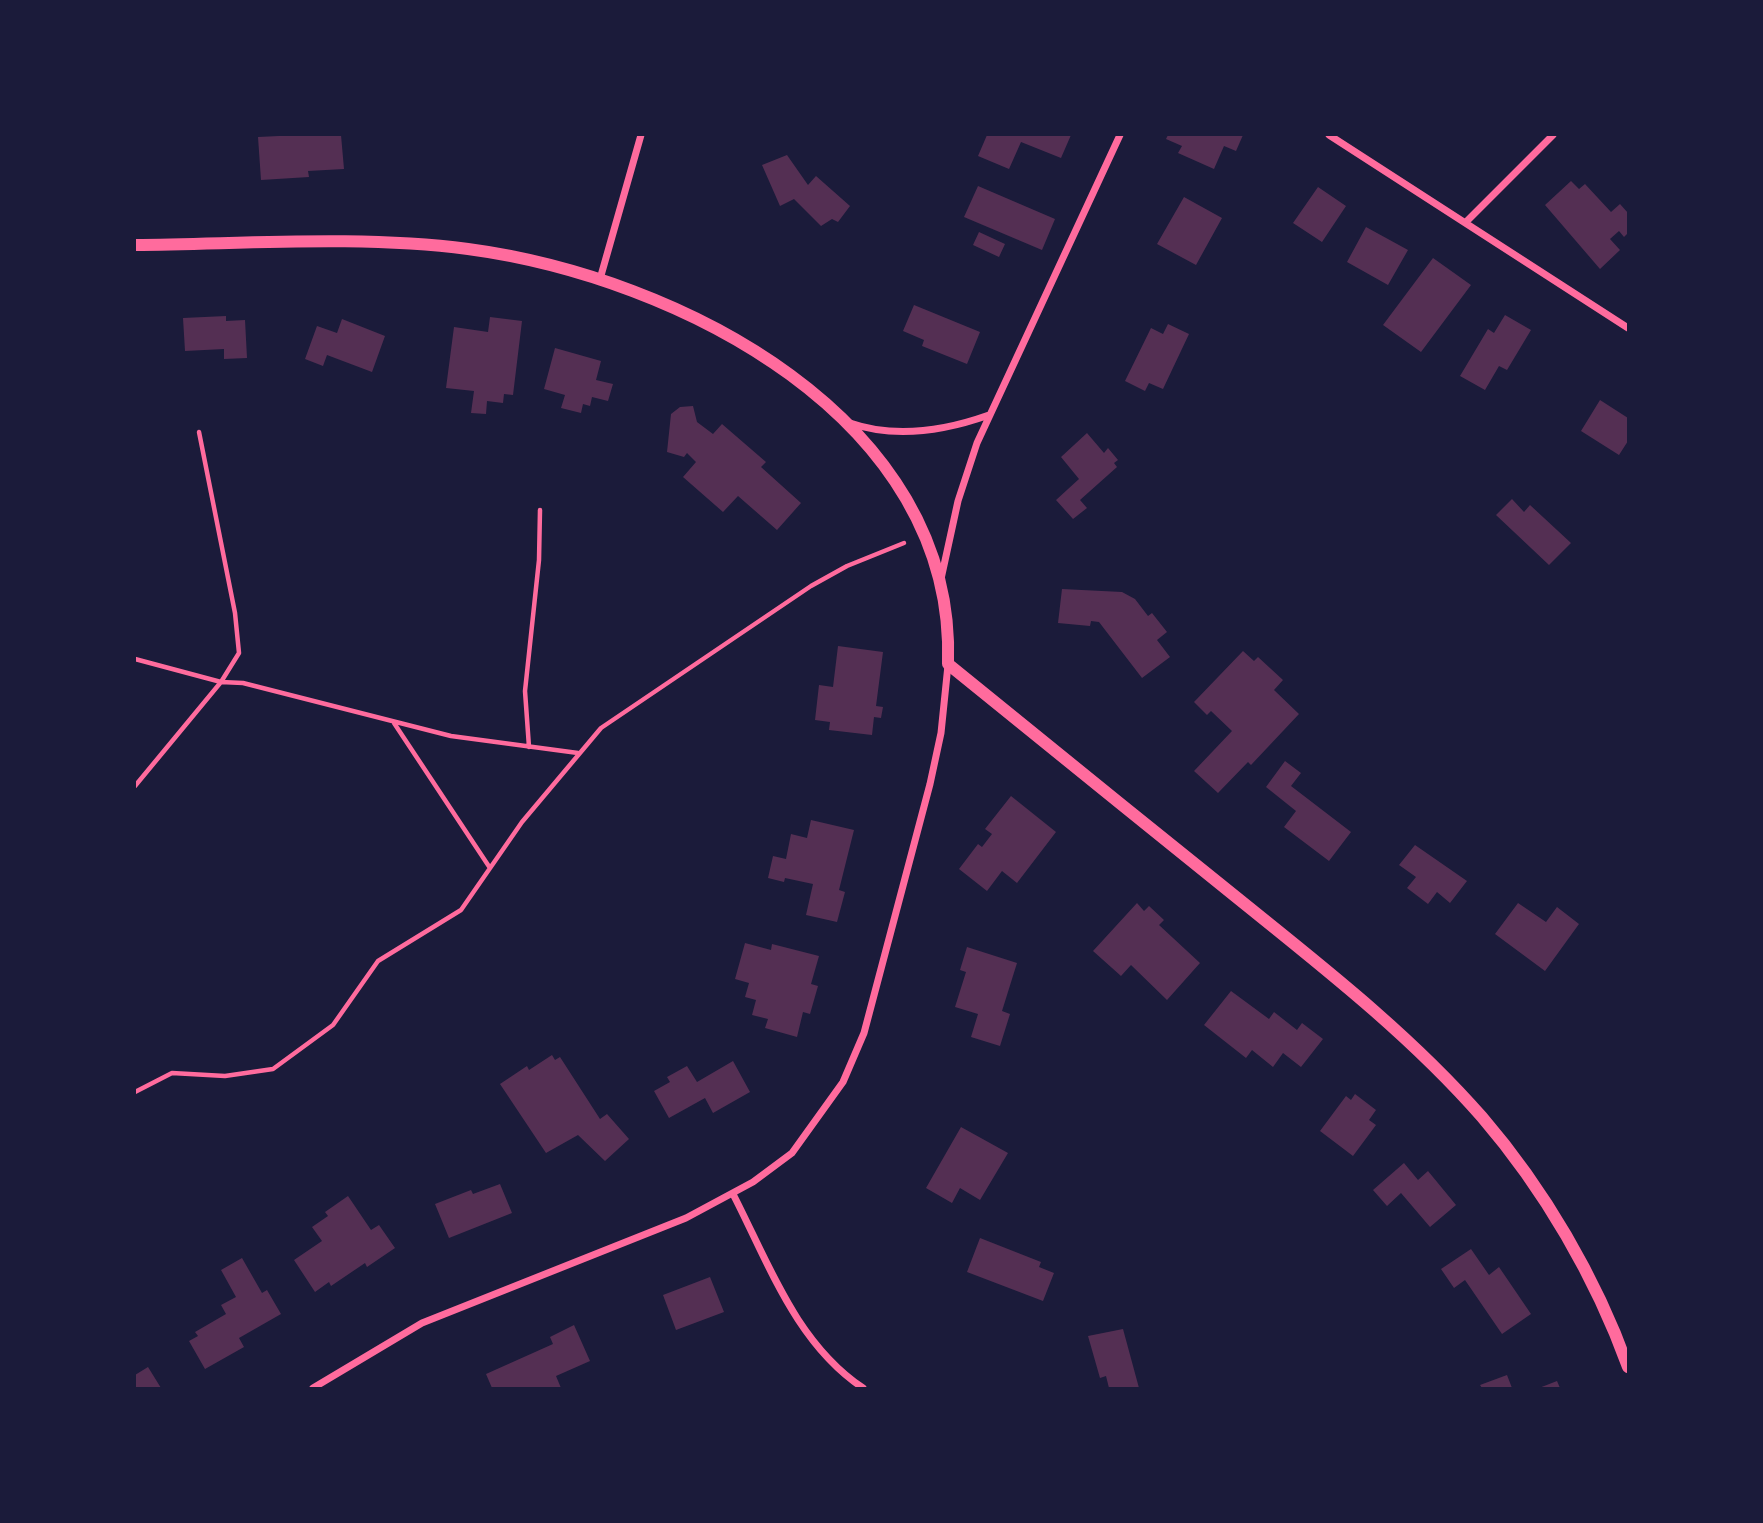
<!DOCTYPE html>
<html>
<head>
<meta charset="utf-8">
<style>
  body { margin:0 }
  #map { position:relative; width:1763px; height:1523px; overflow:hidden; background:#1b1b3a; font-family:"Fira Sans",sans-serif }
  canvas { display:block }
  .frame { position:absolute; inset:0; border:136px solid #1b1b3a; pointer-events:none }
</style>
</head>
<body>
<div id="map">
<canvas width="1763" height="1523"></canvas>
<div class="frame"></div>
</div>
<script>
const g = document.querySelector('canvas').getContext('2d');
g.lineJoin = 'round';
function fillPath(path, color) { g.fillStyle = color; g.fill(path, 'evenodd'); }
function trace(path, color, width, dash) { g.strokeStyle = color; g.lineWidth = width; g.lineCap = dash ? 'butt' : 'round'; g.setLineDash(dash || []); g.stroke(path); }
fillPath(new Path2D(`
  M 300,135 L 341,135 L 344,169 L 308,171 L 309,177 L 261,180 L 258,137 Z
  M 987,135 L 1071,135 L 1061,158 L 1021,142 L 1009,169 L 978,156 Z
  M 1168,135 L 1243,135 L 1236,151 L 1224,146 L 1214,169 L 1178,153 L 1182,146 L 1166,139 Z
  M 787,155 L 808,185 L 816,176 L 850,206 L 838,222 L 832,219 L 821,226 L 794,199 L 780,206 L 762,165 Z
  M 1571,181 L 1579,189 L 1585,184 L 1611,212 L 1620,204 L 1628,213 L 1628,233 L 1624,237 L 1619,231 L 1610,239 L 1620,250 L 1600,269 L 1545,205 Z
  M 978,186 L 1055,219 L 1042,250 L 964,217 Z
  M 1318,187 L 1346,206 L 1322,242 L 1293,223 Z
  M 1184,197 L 1222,218 L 1196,265 L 1157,244 Z
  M 1366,227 L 1408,250 L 1388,285 L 1347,262 Z
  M 979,232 L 1005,244 L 999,257 L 973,245 Z
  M 1433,258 L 1471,285 L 1421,352 L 1383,325 Z
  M 914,305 L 980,332 L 967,364 L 922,346 L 924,340 L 903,331 Z
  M 1505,315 L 1531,330 L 1507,370 L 1499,366 L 1485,390 L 1460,376 L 1488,329 L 1494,333 Z
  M 226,316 L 226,321 L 245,320 L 247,358 L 224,359 L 224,349 L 185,351 L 183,318 Z
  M 490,317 L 522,321 L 513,395 L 504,394 L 503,403 L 487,401 L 486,414 L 471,413 L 474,391 L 446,388 L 454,327 L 488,332 Z
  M 342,319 L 385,336 L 372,372 L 327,355 L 323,366 L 305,359 L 317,326 L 337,333 Z
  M 1168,324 L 1189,334 L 1163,389 L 1149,383 L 1145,391 L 1125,381 L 1151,328 L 1163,334 Z
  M 555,348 L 601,361 L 596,380 L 613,384 L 608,401 L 592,397 L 590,406 L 583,404 L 581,413 L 561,408 L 565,395 L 544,389 Z
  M 1600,400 L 1628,418 L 1628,441 L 1619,455 L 1581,431 Z
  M 693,406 L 697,422 L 713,434 L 722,424 L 766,462 L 761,467 L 801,503 L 777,530 L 738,496 L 723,512 L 683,477 L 696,462 L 687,453 L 684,457 L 667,452 L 671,414 L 680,407 Z
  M 1087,433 L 1104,453 L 1108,448 L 1118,460 L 1114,463 L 1117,467 L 1080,500 L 1087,508 L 1073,519 L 1056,500 L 1079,479 L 1061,457 Z
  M 1512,499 L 1524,512 L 1530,505 L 1571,543 L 1549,565 L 1496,515 Z
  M 1062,589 L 1122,592 L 1135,599 L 1148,616 L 1152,613 L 1167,632 L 1157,640 L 1170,657 L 1142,678 L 1099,622 L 1091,621 L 1090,626 L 1058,623 Z
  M 838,646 L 883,652 L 876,706 L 883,707 L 881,718 L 874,717 L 872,735 L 829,730 L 830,722 L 815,720 L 819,685 L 833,687 Z
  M 1243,651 L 1254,661 L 1258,657 L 1283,680 L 1274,690 L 1299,714 L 1251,765 L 1248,762 L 1218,793 L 1194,771 L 1232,731 L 1211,711 L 1207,715 L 1194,702 Z
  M 1285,761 L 1301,773 L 1291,786 L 1351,832 L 1329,861 L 1284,827 L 1296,811 L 1266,787 Z
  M 1011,796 L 1056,832 L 1017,883 L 1002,871 L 987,891 L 959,869 L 978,844 L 982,847 L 992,834 L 985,829 Z
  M 811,820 L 854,830 L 839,890 L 845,892 L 837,922 L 806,915 L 813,884 L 785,878 L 784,882 L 768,878 L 773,856 L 786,859 L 791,834 L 807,838 Z
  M 1415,845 L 1467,881 L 1450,903 L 1437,892 L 1428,904 L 1407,888 L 1416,877 L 1399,865 Z
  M 1137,903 L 1144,911 L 1149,906 L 1164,920 L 1159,925 L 1200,963 L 1167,1000 L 1131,965 L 1121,976 L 1093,951 Z
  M 1518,903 L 1546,922 L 1557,907 L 1579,924 L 1545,971 L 1495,934 Z
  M 745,943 L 771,950 L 772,944 L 819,956 L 811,984 L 818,986 L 810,1014 L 803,1012 L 797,1037 L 765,1028 L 768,1019 L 752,1015 L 756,1000 L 745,997 L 749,983 L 735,979 Z
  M 967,947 L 1017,963 L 1002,1011 L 1010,1014 L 1000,1046 L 971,1037 L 978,1014 L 955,1007 L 966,972 L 960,970 Z
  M 1231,991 L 1269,1019 L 1274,1012 L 1297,1030 L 1302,1023 L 1323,1039 L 1301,1067 L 1283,1053 L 1273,1067 L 1252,1050 L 1246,1058 L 1204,1025 Z
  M 552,1055 L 555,1060 L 560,1057 L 600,1119 L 607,1114 L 629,1139 L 605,1161 L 578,1135 L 546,1153 L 500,1084 L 527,1066 L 529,1070 Z
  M 733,1061 L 750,1092 L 713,1113 L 705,1098 L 669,1118 L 654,1091 L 670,1082 L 667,1077 L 687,1066 L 697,1082 Z
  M 1355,1094 L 1376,1110 L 1369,1120 L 1376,1125 L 1353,1156 L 1320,1131 L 1346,1096 L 1351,1100 Z
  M 961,1127 L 1008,1153 L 980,1200 L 960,1188 L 952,1203 L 926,1188 Z
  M 1404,1163 L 1418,1180 L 1428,1171 L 1456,1205 L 1430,1227 L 1401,1193 L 1387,1206 L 1373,1190 Z
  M 500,1184 L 512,1213 L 449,1238 L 435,1204 L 471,1190 L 473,1194 Z
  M 348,1196 L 371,1230 L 379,1225 L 395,1248 L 367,1267 L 365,1263 L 331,1286 L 329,1282 L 315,1292 L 294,1260 L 322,1241 L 312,1227 L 328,1216 L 325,1212 Z
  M 980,1238 L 1041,1262 L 1039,1267 L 1054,1273 L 1043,1301 L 967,1272 Z
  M 1471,1249 L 1489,1275 L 1499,1267 L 1531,1314 L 1502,1334 L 1465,1280 L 1454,1288 L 1441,1269 Z
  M 242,1258 L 262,1293 L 267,1290 L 281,1314 L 239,1338 L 244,1347 L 205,1369 L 189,1341 L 198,1336 L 195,1332 L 226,1314 L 221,1305 L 236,1297 L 221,1270 Z
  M 710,1277 L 724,1312 L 676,1330 L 663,1295 Z
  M 574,1325 L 590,1361 L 556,1376 L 561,1388 L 492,1388 L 486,1374 L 553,1344 L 550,1337 Z
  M 1123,1329 L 1139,1388 L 1109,1388 L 1106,1376 L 1100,1378 L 1088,1336 Z
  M 148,1367 L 161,1388 L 135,1388 L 135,1375 Z
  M 1507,1375 L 1512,1388 L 1482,1388 L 1480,1385 Z
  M 1557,1381 L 1560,1388 L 1539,1388 Z`), '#542f53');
trace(new Path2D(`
  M 135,659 L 221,682 L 243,683 L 451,736 L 578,753
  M 394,723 L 490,868
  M 529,747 L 525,691 L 539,560 L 540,510
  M 135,786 L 221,682 L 239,653 L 235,613 L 199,432
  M 135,1092 L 172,1073 L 225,1076 L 273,1069 L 333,1025 L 378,961 L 461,910 L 522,822 L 601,728 L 811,586 L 847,566 L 904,543`), '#ff6b9d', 4.5);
trace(new Path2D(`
  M 1329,135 L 1628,328
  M 1466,222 L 1553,135
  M 600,279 L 641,135
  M 850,423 C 896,439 944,431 989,415
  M 941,579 L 958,501 L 977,443 L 1120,135
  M 733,1194 C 769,1264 796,1343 863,1388
  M 313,1388 L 422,1323 L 686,1218 L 753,1182 L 792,1153 L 843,1082 L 864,1033 L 930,784 L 941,733 L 948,665`), '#ff6b9d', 7);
trace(new Path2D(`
  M 135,245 C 245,244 359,235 468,249 C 678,277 957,418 948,664 C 1039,738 1129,811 1220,884 C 1310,957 1405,1029 1482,1117 C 1544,1189 1596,1278 1628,1367`), '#ff6b9d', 12);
</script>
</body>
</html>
